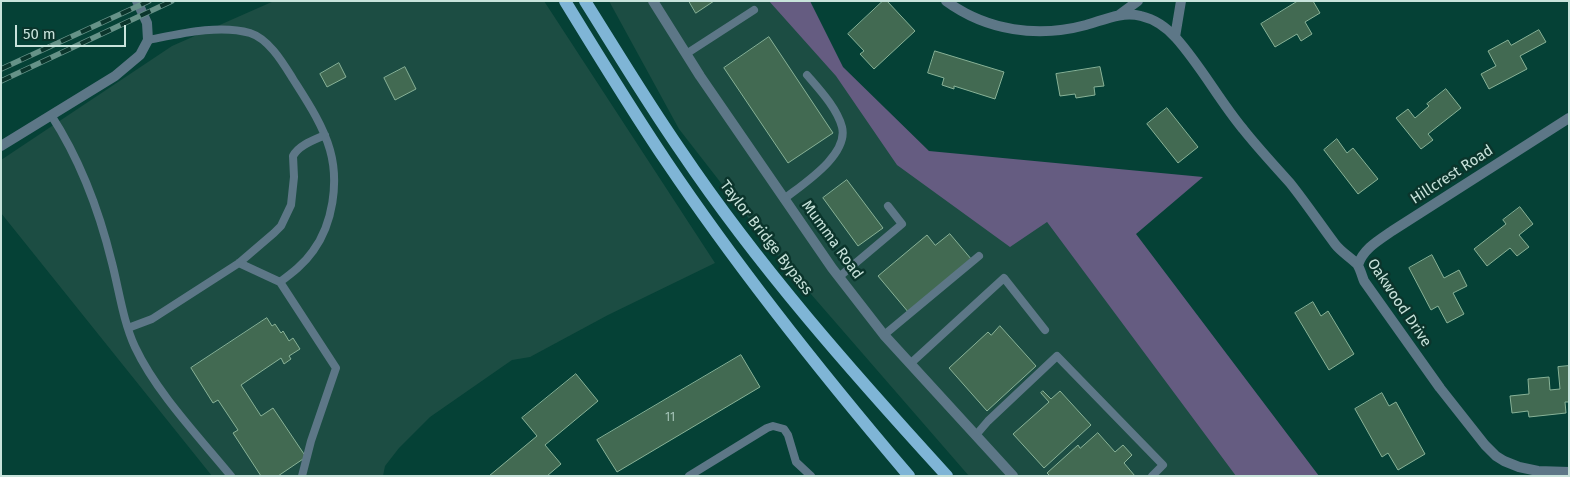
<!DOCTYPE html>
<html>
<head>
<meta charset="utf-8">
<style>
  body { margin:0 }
  #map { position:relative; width:1570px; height:477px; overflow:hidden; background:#054136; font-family:"Fira Sans",sans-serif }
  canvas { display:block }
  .frame { position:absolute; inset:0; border:2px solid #c8e3db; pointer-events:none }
  .scale { position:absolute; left:15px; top:25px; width:111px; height:22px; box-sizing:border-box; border:2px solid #c8e3db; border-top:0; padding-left:6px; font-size:15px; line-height:18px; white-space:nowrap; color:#c8e3db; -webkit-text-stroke:4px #0b352c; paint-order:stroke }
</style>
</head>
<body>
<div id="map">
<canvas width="1570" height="477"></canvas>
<div class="frame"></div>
<div class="scale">50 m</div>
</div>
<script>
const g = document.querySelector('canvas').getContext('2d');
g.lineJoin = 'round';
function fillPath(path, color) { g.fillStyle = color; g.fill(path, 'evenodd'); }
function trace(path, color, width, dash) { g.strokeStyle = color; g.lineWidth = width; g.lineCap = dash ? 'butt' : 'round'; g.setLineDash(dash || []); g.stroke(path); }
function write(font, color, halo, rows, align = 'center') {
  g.font = font + ' "Fira Sans",sans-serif'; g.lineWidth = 5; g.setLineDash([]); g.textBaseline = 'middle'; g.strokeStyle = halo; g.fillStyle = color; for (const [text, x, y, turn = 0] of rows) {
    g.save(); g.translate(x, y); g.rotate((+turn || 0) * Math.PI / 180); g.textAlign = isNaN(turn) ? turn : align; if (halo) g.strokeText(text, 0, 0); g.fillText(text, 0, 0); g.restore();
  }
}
fillPath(new Path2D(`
  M 274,1 L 544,1 L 715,263 L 608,315 L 530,357 L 512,360 L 430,417 L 399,448 L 385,466 L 383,476 L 212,476 L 1,213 L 1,160 L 172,46 Z
  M 609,1 L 777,1 L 975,216 L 1047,222 L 1238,476 L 969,476 L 777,255 L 679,129 Z`), '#1c4d43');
fillPath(new Path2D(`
  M 769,1 L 810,1 L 843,67 L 929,151 L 1203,177 L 1136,234 L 1319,476 L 1236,476 L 1047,222 L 1010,247 L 897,165 L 836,76 Z`), '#655c81');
const building = new Path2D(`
  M 689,1 L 714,1 L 696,13 Z
  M 883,1 L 887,1 L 915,31 L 874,69 L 860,54 L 864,51 L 848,34 Z
  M 1298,1 L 1313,1 L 1320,13 L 1305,22 L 1312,34 L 1301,41 L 1297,34 L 1275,47 L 1261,24 Z
  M 1539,30 L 1546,42 L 1520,56 L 1527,69 L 1489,89 L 1481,74 L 1496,66 L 1488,51 L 1508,40 L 1511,45 Z
  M 769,37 L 833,133 L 788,163 L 724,68 Z
  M 935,51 L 1004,72 L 995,99 L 954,86 L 954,89 L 942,85 L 944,78 L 928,73 Z
  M 339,63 L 346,77 L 327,87 L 320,74 Z
  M 405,67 L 416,89 L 395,100 L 384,78 Z
  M 1100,67 L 1104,86 L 1094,87 L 1095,95 L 1076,98 L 1075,94 L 1060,96 L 1056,74 Z
  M 1446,89 L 1461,108 L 1428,134 L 1433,140 L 1421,149 L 1396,118 L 1408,109 L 1415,118 L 1429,106 L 1427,104 Z
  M 1167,108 L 1198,147 L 1178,163 L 1147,124 Z
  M 1337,139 L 1347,153 L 1353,148 L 1378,179 L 1358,194 L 1324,150 Z
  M 847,180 L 883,228 L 858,246 L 823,198 Z
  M 1520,207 L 1533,224 L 1519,235 L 1529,247 L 1517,256 L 1510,248 L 1487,266 L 1474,249 L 1506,224 L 1503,220 Z
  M 950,234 L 972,260 L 909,313 L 878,276 L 927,235 L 935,245 Z
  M 1432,255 L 1444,278 L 1459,270 L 1467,286 L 1453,293 L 1464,314 L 1447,323 L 1438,306 L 1431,310 L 1409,268 Z
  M 1313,302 L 1321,316 L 1328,311 L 1354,354 L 1329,370 L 1295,313 Z
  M 267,318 L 272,326 L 275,324 L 281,333 L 283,331 L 289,341 L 293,338 L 300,349 L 289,356 L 291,359 L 284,364 L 281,358 L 241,385 L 261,416 L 273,408 L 306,457 L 278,476 L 261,476 L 233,433 L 238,430 L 218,400 L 213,403 L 191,368 Z
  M 1000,326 L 1036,366 L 987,411 L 949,368 L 988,332 L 991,335 Z
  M 741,355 L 760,387 L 617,472 L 597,440 Z
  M 1569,366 L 1569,402 L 1565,402 L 1566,413 L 1529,417 L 1528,411 L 1512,413 L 1510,396 L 1529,394 L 1528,379 L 1549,377 L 1550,390 L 1560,389 L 1558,367 Z
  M 576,374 L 598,401 L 545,445 L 561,464 L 547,476 L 489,476 L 537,436 L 522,418 Z
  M 1043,391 L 1051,399 L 1060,391 L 1091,425 L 1044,468 L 1013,434 L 1049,402 L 1041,393 Z
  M 1382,393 L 1389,406 L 1396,402 L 1425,454 L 1398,470 L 1388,453 L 1382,457 L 1355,409 Z
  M 1098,433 L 1115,452 L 1123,445 L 1132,455 L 1124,463 L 1135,476 L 1050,476 L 1047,473 L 1078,445 L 1080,448 Z`);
fillPath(building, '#426a52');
trace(building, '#88b297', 1);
trace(new Path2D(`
  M 148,40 C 179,34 219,24 250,33 C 269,39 283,63 293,79 C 307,101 323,125 330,150 C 339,182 333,224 313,251 C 304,264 292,273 280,282 L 336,368 L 311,441 L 302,476
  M 686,54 L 754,10
  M 51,115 C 81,161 99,210 112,263 C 119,290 123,321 135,347 C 156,392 199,437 231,476
  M 784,199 C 803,184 849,155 842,127 C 837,108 819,89 807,75
  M 239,263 L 280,282
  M 839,277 L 902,224 L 888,206
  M 128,328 L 152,319 L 239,263 L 274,233 L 281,226 L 291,205 L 294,177 L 293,156 C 299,145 314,140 325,135
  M 884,335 L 979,256
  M 910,364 L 1004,278 L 1045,330
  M 976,435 L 988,421 L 1057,356 L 1163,465 L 1152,476
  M 689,476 L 767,428 L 773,426 L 784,429 L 788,435 L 796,462 L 811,476`), '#5d7787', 8);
trace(new Path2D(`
  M 653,1 L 700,76 L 832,268 L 884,335 L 1013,476
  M 946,1 C 987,31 1038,38 1086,25 C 1104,20 1122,11 1141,16 C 1154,19 1167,28 1176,38 C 1201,66 1219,100 1243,129 C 1258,148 1274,165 1290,183 C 1306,203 1320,224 1335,244 C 1341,252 1350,257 1357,264 C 1360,268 1362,276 1364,281 L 1440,388 L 1485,445 L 1496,456 L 1504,461 L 1519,467 L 1538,471 L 1569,472
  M 1119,15 L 1138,1
  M 1175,37 L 1181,1
  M 1358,265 C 1363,249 1379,240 1392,231 L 1569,118`), '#5d7787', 10);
trace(new Path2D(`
  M 1,146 L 115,76 L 140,55 L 148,40 L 147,23 L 137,1`), '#5d7787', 10);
trace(new Path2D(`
  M 565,1 C 598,55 631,109 666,161 C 740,271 823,375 909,476
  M 585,1 C 617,52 647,102 681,151 C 759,267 853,373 947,476`), '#7fb5d6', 12);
const rail = new Path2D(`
  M 1,69 L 149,1
  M 1,81 L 172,1`);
trace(rail, '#669288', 5.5);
trace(rail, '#0b352c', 4, [11]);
write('12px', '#a6c5b9', null, [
  ["11",670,418]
]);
write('15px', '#c8e3db', '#0b352c', [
  ["Hillcrest Road",1452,175,-33],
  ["Taylor Bridge Bypass",766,238,52],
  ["Mumma Road",832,240,54],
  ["Oakwood Drive",1399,303,56]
]);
</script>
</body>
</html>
